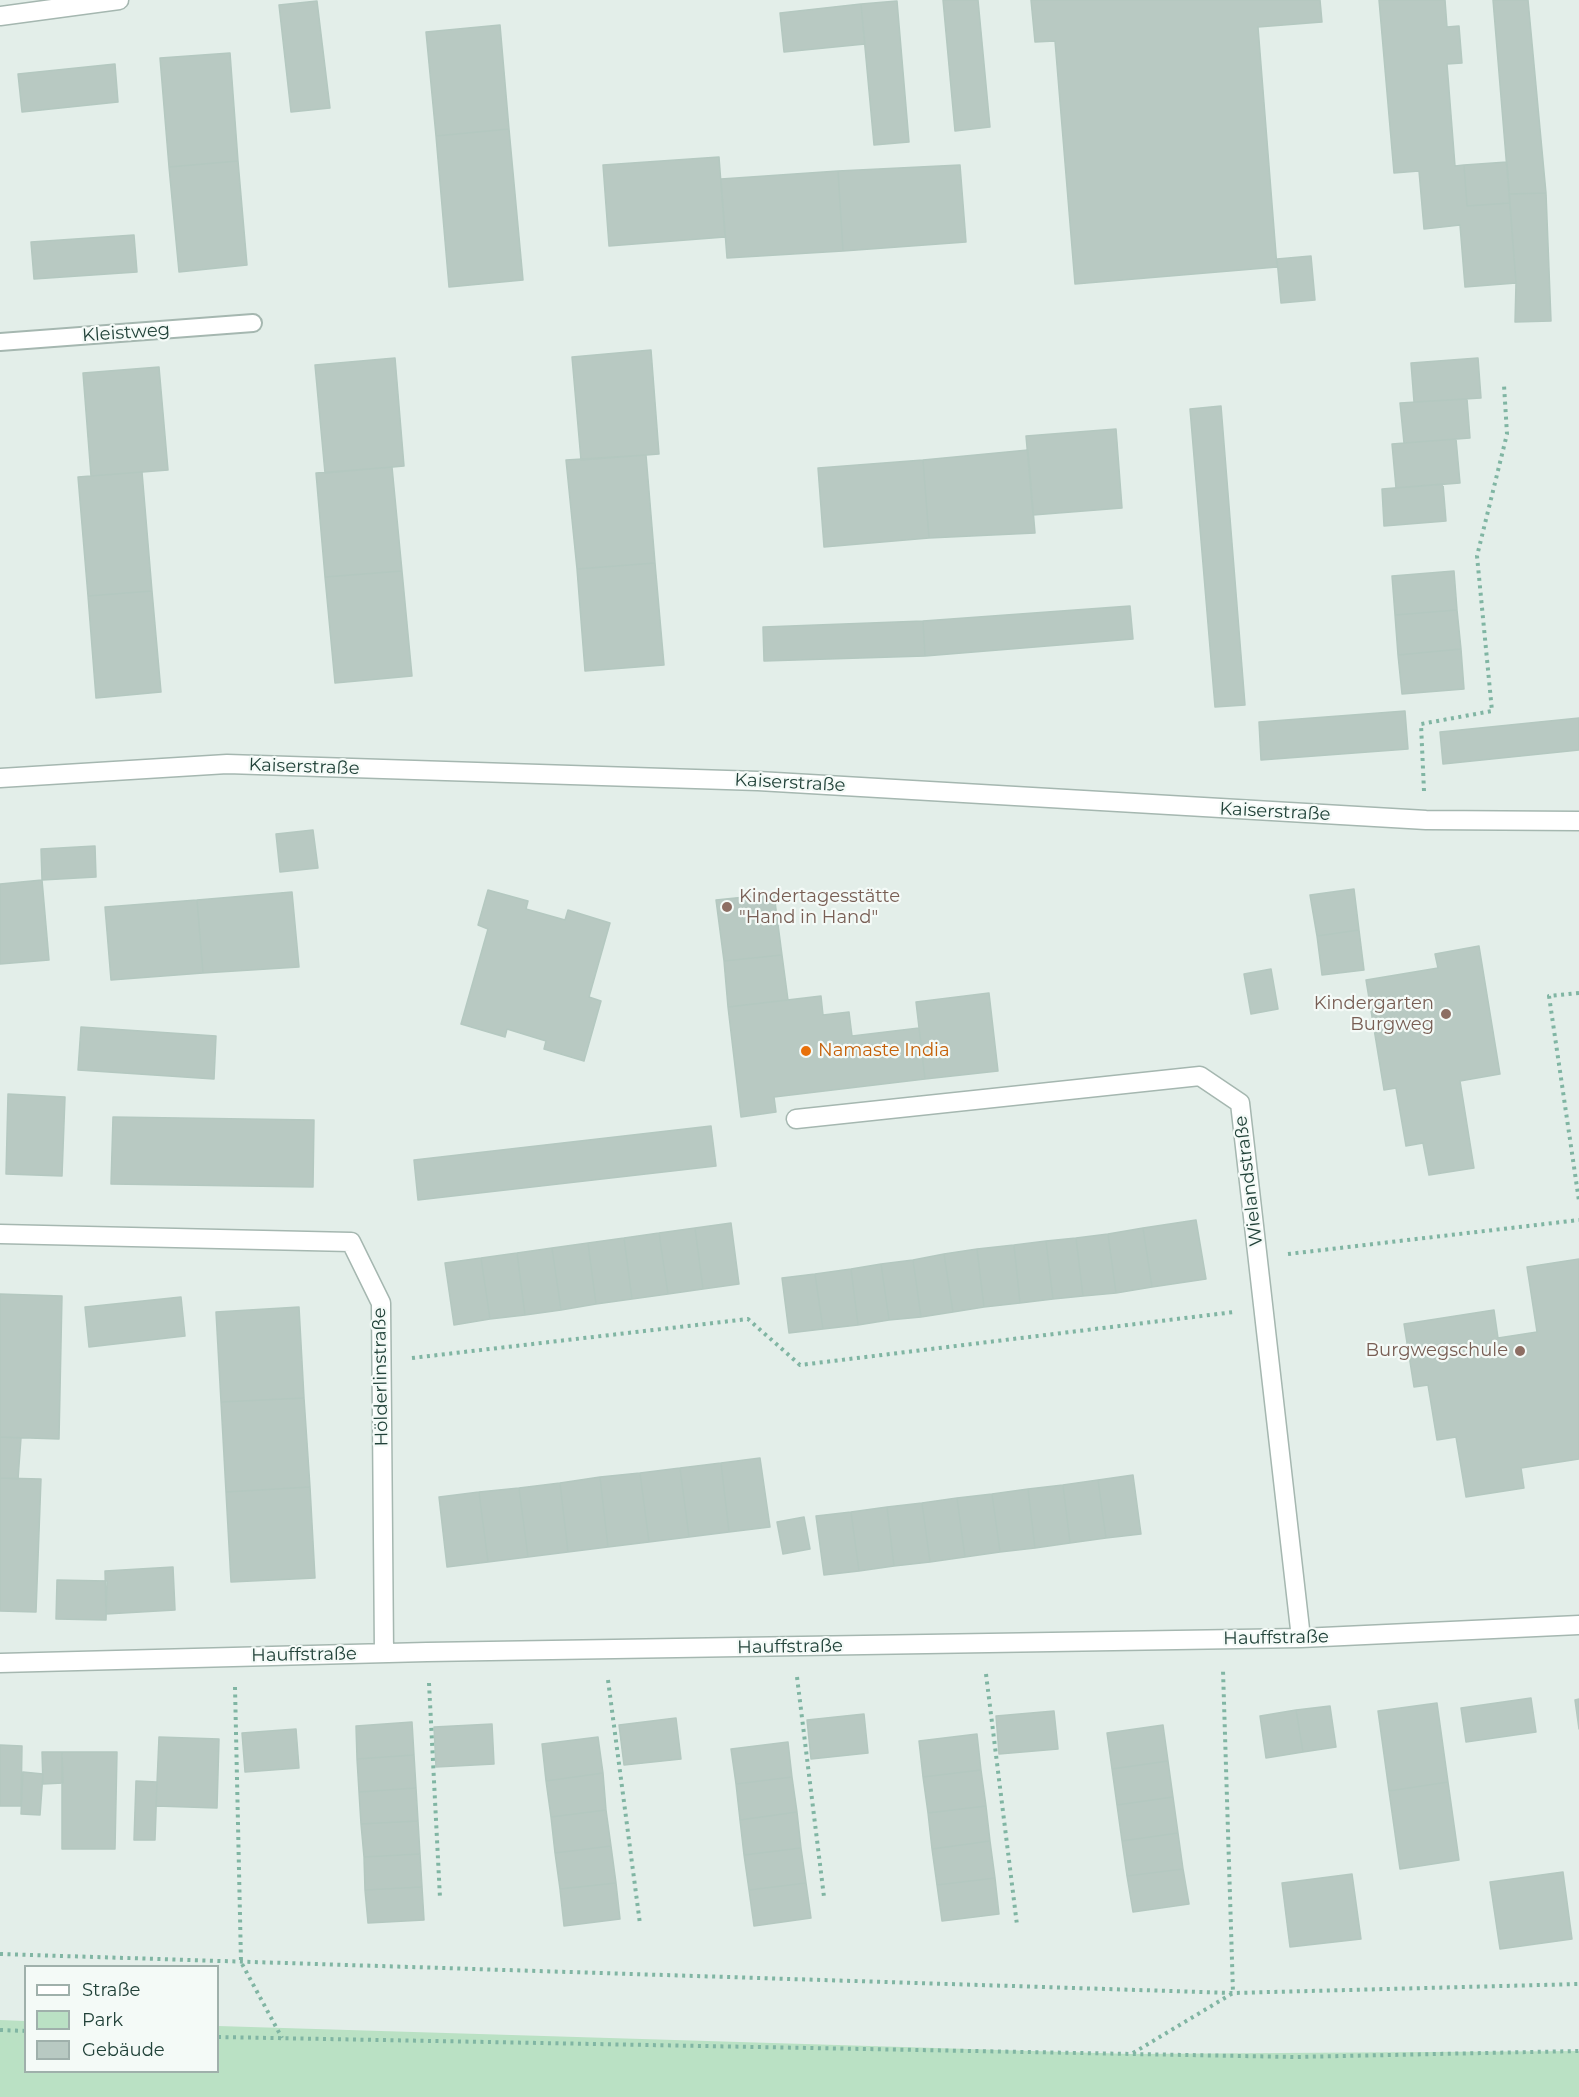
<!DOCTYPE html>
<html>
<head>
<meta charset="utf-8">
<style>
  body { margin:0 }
  #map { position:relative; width:1579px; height:2097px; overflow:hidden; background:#e3eee9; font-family:Montserrat,sans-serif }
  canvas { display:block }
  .legend { position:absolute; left:24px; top:1965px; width:195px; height:108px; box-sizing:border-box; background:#f4faf7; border:2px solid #9fb0ab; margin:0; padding:8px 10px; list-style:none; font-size:18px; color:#204138 }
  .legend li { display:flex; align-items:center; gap:12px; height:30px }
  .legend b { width:30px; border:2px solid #9fb0ab }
</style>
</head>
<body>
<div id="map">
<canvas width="1579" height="2097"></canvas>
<ul class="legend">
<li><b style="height:8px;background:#fff"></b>Straße</li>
<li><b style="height:16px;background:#bae1c4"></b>Park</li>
<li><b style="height:16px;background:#b8c9c2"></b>Gebäude</li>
</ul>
</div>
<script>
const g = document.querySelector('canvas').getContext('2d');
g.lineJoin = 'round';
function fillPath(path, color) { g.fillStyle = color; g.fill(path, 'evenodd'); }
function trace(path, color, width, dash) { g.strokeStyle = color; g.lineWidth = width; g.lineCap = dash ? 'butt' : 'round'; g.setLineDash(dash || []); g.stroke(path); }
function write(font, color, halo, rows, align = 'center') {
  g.font = font + ' Montserrat,sans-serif'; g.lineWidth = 4.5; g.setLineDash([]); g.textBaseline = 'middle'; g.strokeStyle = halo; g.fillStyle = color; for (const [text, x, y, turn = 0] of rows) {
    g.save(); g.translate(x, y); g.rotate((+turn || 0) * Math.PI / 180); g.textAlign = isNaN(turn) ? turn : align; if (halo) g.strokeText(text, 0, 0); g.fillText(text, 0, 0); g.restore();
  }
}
fillPath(new Path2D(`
  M 0,2020 L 25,2021 L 26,2072 L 218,2072 L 218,2026 L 1131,2054 L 1579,2051 L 1579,2097 L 0,2097 Z`), '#bae1c4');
const building = new Path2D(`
  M 943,0 L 978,0 L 990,127 L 955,131 Z
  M 1031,0 L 1320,0 L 1322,22 L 1258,27 L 1277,267 L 1075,284 L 1055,41 L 1035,42 Z
  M 1379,0 L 1445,0 L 1447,27 L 1459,26 L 1462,63 L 1447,64 L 1455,166 L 1464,165 L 1467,206 L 1510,203 L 1516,283 L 1465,287 L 1460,225 L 1424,229 L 1419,171 L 1394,173 Z
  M 1493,0 L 1528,0 L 1546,193 L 1509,194 Z
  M 317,1 L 330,108 L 291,112 L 279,5 Z
  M 897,1 L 909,142 L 874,145 L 861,4 Z
  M 861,4 L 865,44 L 784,52 L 780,13 Z
  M 500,25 L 509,129 L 436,136 L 426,32 Z
  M 230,53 L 238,161 L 169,167 L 160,58 Z
  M 115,64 L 118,102 L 22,112 L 18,74 Z
  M 509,129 L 523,280 L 449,287 L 436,136 Z
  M 719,157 L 725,237 L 609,246 L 603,165 Z
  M 238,161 L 247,265 L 179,272 L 169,167 Z
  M 1507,162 L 1510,203 L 1467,206 L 1464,165 Z
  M 960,165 L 966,242 L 843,251 L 838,171 Z
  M 838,171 L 843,251 L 727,258 L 721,179 Z
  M 1546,193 L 1551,321 L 1515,322 L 1516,283 L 1509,194 Z
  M 134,235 L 137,272 L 34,279 L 31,242 Z
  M 1311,256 L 1315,300 L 1281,303 L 1277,259 Z
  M 651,350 L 659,454 L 581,460 L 572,357 Z
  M 395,358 L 404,466 L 325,473 L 315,365 Z
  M 1478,358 L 1481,398 L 1414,402 L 1411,363 Z
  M 159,367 L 168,470 L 91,476 L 83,373 Z
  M 1467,399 L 1470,438 L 1404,443 L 1400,403 Z
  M 1221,406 L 1245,705 L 1215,707 L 1190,409 Z
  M 1116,429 L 1122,508 L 1033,515 L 1026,436 Z
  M 1456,439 L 1460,483 L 1396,488 L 1392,444 Z
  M 1028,450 L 1035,533 L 929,538 L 923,460 Z
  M 646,455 L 655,563 L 577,569 L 566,460 Z
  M 923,460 L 929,538 L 824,547 L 818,468 Z
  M 392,467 L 402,571 L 325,577 L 316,473 Z
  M 142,472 L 152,591 L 88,596 L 78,477 Z
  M 1443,484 L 1446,521 L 1384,526 L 1382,489 Z
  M 655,563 L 664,665 L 585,671 L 577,569 Z
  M 402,571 L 412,676 L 335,683 L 325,577 Z
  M 1454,571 L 1457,610 L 1395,615 L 1392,576 Z
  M 152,591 L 161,692 L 96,698 L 88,596 Z
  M 1130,606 L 1133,639 L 925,656 L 923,621 Z
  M 1457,610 L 1461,649 L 1398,655 L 1395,615 Z
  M 923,621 L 925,656 L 764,661 L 763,627 Z
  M 1461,649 L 1464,689 L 1402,694 L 1398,655 Z
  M 1405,711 L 1408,749 L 1261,760 L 1259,722 Z
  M 1579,718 L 1579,750 L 1443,764 L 1440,732 Z
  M 313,830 L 318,868 L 280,872 L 276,834 Z
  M 95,846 L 96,877 L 42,880 L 41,849 Z
  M 42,880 L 49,960 L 0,964 L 0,884 Z
  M 1354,889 L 1359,930 L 1317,936 L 1310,895 Z
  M 488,890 L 528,901 L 526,909 L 565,920 L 568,910 L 610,923 L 589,997 L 601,1001 L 584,1061 L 544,1049 L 546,1041 L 507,1029 L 505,1037 L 461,1024 L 488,929 L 478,925 Z
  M 292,892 L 299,967 L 203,973 L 197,900 Z
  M 774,894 L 782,955 L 724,961 L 716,900 Z
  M 197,900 L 203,973 L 111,980 L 105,907 Z
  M 1359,930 L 1364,970 L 1322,975 L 1317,936 Z
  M 1479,946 L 1500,1074 L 1460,1081 L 1474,1168 L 1429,1175 L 1423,1143 L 1406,1146 L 1396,1088 L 1384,1090 L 1366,980 L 1438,968 L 1435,954 Z
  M 782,955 L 788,1000 L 728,1007 L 724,961 Z
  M 1271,969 L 1278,1009 L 1251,1014 L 1244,974 Z
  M 989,993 L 998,1071 L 925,1079 L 916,1002 Z
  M 821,996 L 823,1015 L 849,1012 L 852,1036 L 919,1028 L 925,1079 L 774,1097 L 776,1112 L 741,1117 L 728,1007 Z
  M 81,1027 L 216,1036 L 214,1079 L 78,1070 Z
  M 8,1094 L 65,1097 L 62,1176 L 6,1174 Z
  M 113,1117 L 314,1120 L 313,1187 L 111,1184 Z
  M 711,1126 L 716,1166 L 418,1200 L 414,1160 Z
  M 1196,1220 L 1206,1279 L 1152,1287 L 1143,1228 Z
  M 731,1223 L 739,1284 L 703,1289 L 695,1228 Z
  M 695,1228 L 703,1289 L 668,1294 L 659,1233 Z
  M 1143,1228 L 1152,1287 L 1116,1293 L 1108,1234 Z
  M 659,1233 L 668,1294 L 632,1299 L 624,1238 Z
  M 1108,1234 L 1116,1293 L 1083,1296 L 1076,1238 Z
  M 624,1238 L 632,1299 L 596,1304 L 588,1243 Z
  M 1076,1238 L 1083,1296 L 1053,1299 L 1046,1241 Z
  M 1046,1241 L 1053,1299 L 1020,1303 L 1014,1245 Z
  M 588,1243 L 596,1304 L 561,1310 L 552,1248 Z
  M 1014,1245 L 1020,1303 L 984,1307 L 977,1249 Z
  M 552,1248 L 561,1310 L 525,1315 L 517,1253 Z
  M 977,1249 L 984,1307 L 953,1312 L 944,1254 Z
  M 517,1253 L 525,1315 L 490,1319 L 481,1258 Z
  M 944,1254 L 953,1312 L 921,1317 L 913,1260 Z
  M 481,1258 L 490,1319 L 454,1325 L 445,1263 Z
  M 1579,1259 L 1579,1459 L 1521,1468 L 1524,1488 L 1466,1497 L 1456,1437 L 1437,1440 L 1428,1385 L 1414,1387 L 1404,1324 L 1494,1310 L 1498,1338 L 1537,1332 L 1527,1267 Z
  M 913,1260 L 921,1317 L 889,1320 L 881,1264 Z
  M 881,1264 L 889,1320 L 858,1325 L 851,1269 Z
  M 851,1269 L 858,1325 L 823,1329 L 815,1274 Z
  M 815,1274 L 823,1329 L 789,1333 L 782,1278 Z
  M 0,1294 L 62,1296 L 59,1439 L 0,1437 Z
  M 181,1297 L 185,1336 L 89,1347 L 85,1307 Z
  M 299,1307 L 304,1398 L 221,1402 L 216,1312 Z
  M 304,1398 L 310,1487 L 226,1492 L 221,1402 Z
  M 0,1437 L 21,1438 L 18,1479 L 0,1478 Z
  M 760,1458 L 770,1527 L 729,1532 L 721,1463 Z
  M 721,1463 L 729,1532 L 689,1537 L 680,1468 Z
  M 680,1468 L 689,1537 L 649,1542 L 640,1473 Z
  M 640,1473 L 649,1542 L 608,1547 L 600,1477 Z
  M 1133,1475 L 1141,1534 L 1106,1538 L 1098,1480 Z
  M 600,1477 L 608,1547 L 568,1552 L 560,1483 Z
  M 0,1478 L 41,1479 L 36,1612 L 0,1611 Z
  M 1098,1480 L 1106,1538 L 1070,1543 L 1063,1485 Z
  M 560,1483 L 568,1552 L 528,1557 L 519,1488 Z
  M 1063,1485 L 1070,1543 L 1035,1548 L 1028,1489 Z
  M 310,1487 L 315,1578 L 231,1582 L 226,1492 Z
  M 519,1488 L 528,1557 L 488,1562 L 479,1492 Z
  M 1028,1489 L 1035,1548 L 1000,1552 L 992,1494 Z
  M 479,1492 L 488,1562 L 447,1567 L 439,1497 Z
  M 992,1494 L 1000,1552 L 965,1557 L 957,1498 Z
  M 957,1498 L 965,1557 L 930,1562 L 922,1503 Z
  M 922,1503 L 930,1562 L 894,1566 L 887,1507 Z
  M 887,1507 L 894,1566 L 859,1571 L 851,1512 Z
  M 851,1512 L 859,1571 L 824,1575 L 816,1516 Z
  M 804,1517 L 810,1549 L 783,1554 L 777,1522 Z
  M 173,1567 L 175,1610 L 106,1614 L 105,1571 Z
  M 57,1580 L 107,1581 L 106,1620 L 56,1619 Z
  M 1531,1698 L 1536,1732 L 1466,1742 L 1461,1708 Z
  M 1579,1699 L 1579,1729 L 1575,1700 Z
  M 1437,1703 L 1448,1782 L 1389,1791 L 1378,1711 Z
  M 1330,1706 L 1336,1747 L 1303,1752 L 1296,1710 Z
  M 1296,1710 L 1303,1752 L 1266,1758 L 1260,1716 Z
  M 1054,1711 L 1058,1749 L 999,1754 L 996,1716 Z
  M 864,1714 L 868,1753 L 811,1759 L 807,1720 Z
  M 676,1718 L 681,1759 L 624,1765 L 619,1725 Z
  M 412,1722 L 414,1755 L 357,1759 L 356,1726 Z
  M 492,1724 L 494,1764 L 436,1767 L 434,1727 Z
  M 1163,1725 L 1168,1761 L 1112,1769 L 1107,1733 Z
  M 296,1729 L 299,1768 L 245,1772 L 242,1733 Z
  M 977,1734 L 981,1770 L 923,1777 L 919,1741 Z
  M 159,1737 L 219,1739 L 217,1808 L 156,1806 Z
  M 598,1737 L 603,1773 L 546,1781 L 542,1744 Z
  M 788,1742 L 792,1777 L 736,1784 L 731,1749 Z
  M 0,1745 L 22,1746 L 21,1806 L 0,1806 Z
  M 42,1752 L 62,1752 L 63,1783 L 43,1784 Z
  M 62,1752 L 117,1752 L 115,1849 L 62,1849 Z
  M 414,1755 L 416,1788 L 359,1792 L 357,1759 Z
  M 1168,1761 L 1173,1797 L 1117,1805 L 1112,1769 Z
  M 981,1770 L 986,1806 L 928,1813 L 923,1777 Z
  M 23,1772 L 43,1774 L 40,1815 L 21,1814 Z
  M 603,1773 L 606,1810 L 551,1817 L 546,1781 Z
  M 792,1777 L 797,1812 L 740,1820 L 736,1784 Z
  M 136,1781 L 157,1782 L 155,1840 L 134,1840 Z
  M 1448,1782 L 1459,1860 L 1400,1869 L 1389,1791 Z
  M 416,1788 L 418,1821 L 361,1824 L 359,1792 Z
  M 1173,1797 L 1178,1833 L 1122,1841 L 1117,1805 Z
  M 986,1806 L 990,1841 L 932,1849 L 928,1813 Z
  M 606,1810 L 611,1846 L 555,1853 L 551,1817 Z
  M 797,1812 L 801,1848 L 744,1855 L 740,1820 Z
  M 418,1821 L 420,1854 L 364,1857 L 361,1824 Z
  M 1178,1833 L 1183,1869 L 1127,1876 L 1122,1841 Z
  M 990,1841 L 995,1878 L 937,1885 L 932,1849 Z
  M 611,1846 L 616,1883 L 560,1889 L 555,1853 Z
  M 801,1848 L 806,1883 L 749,1890 L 744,1855 Z
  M 420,1854 L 422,1887 L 365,1890 L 364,1857 Z
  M 1183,1869 L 1189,1904 L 1133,1912 L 1127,1876 Z
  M 1563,1872 L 1572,1939 L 1500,1949 L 1490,1882 Z
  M 1352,1874 L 1361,1939 L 1290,1947 L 1282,1883 Z
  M 995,1878 L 999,1914 L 942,1921 L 937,1885 Z
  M 616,1883 L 620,1919 L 564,1926 L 560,1889 Z
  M 806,1883 L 811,1918 L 754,1926 L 749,1890 Z
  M 422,1887 L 424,1920 L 368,1923 L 365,1890 Z`);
fillPath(building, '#b8c9c2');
trace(building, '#b4c8c0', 1.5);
const service = new Path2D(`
  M 0,342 L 253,323`);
const minor = new Path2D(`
  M 0,16 L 119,0
  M 0,778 L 227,764 L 758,781 L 1426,820 L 1579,821
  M 796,1119 L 1200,1076 L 1240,1103 L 1301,1638
  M 0,1234 L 351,1242 L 381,1303 L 384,1653
  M 0,1663 L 427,1652 L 1301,1638 L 1579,1625`);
trace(service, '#a5b7b0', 20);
trace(minor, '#a5b7b0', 21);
trace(new Path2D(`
  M 1424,791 L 1421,724 L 1492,711 L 1477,556 L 1507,434 L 1504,385
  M 1579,993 L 1549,996 L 1579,1201
  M 1288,1254 L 1579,1220
  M 412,1358 L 748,1319 L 800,1365 L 1234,1312
  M 986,1674 L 1017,1925
  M 797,1677 L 824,1897
  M 608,1680 L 640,1924
  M 429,1683 L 440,1898
  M 235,1687 L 241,1962 L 282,2038
  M 0,1954 L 1233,1993 L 1579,1984
  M 0,2030 L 26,2031
  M 218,2037 L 1295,2057 L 1579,2051
  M 1133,2053 L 1233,1993 L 1223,1670`), '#80b5a3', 4, [3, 4.5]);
trace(service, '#fff', 16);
trace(minor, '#fff', 18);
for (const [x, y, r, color] of [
  [727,907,6,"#8d6e63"],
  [1446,1014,6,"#8d6e63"],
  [806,1051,6,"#e8710a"],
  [1520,1351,6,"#8d6e63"]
]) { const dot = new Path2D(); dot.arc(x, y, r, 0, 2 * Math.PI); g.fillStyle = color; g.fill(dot); trace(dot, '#f4faf7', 2); }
write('18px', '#204138', '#f4faf7', [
  ["Kleistweg",126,333,-4],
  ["Kaiserstraße",304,767,2],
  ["Kaiserstraße",790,783,3],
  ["Kaiserstraße",1275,812,3],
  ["Wielandstraße",1249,1181,-97],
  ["Hölderlinstraße",381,1377,-91],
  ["Hauffstraße",1276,1638,-1],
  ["Hauffstraße",790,1647,-1],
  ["Hauffstraße",304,1655,-1]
]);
write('18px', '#785e54', '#f4faf7', [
  ["Kindertagesstätte",739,897,"left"],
  ["\"Hand in Hand\"",739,918,"left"],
  ["Kindergarten",1434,1004],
  ["Burgweg",1434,1025],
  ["Burgwegschule",1508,1351]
], 'right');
write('18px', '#c56008', '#f4faf7', [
  ["Namaste India",818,1051]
], 'left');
</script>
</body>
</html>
